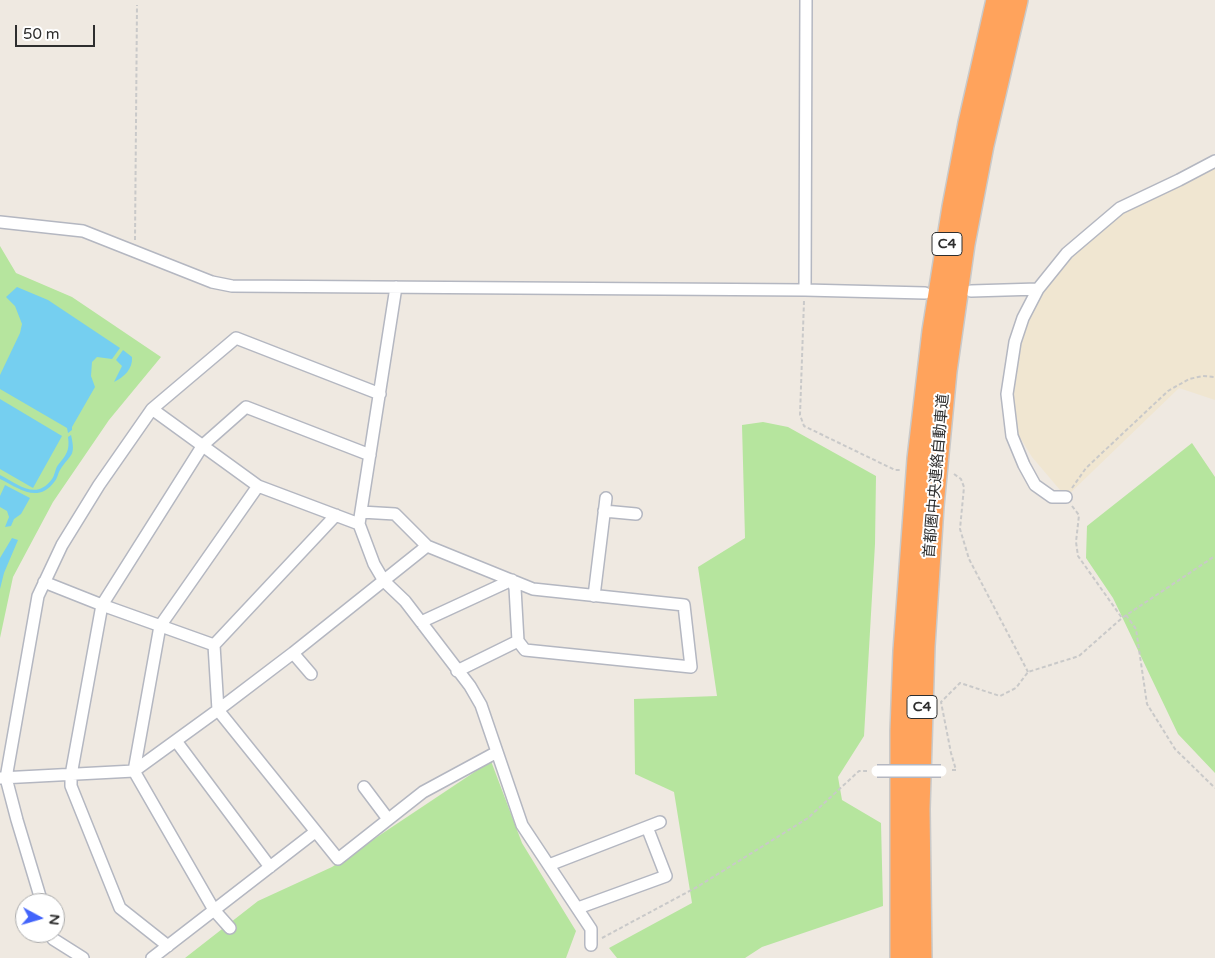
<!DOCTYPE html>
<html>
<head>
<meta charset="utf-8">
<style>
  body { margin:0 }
  #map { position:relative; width:1215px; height:958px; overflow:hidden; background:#efe9e1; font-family:"Varela Round",sans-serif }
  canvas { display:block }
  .north { position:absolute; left:15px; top:893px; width:50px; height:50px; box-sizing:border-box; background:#fff; border:1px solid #ababab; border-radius:50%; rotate:96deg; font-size:14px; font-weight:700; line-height:20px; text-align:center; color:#2e2e2e }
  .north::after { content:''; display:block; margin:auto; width:18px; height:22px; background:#4264fb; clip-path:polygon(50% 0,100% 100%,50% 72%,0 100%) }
  .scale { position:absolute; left:15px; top:25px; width:80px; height:22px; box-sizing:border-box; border:2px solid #2e2e2e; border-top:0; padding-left:6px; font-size:15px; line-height:18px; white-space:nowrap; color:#2e2e2e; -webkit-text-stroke:4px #fff; paint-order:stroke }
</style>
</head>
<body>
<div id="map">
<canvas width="1215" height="958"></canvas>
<div class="north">N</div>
<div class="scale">50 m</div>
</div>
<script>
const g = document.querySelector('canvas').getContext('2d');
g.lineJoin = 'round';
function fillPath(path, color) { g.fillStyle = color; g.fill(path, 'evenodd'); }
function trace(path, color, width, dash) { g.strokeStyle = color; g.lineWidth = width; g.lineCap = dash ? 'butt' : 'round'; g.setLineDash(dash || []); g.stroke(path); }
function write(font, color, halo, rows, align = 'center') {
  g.font = font + ' "Varela Round","Noto Sans JP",sans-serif'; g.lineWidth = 4; g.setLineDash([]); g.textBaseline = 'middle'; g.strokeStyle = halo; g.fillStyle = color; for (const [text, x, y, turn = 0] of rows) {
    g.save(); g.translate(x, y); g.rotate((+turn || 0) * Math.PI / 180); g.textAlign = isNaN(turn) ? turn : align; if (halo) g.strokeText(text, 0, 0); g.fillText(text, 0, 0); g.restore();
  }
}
fillPath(new Path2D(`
  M 1215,163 L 1215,400 L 1179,388 L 1066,497 L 1032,457 L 1008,418 L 1023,318 L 1055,270 L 1120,208 Z`), '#f0e6d1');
fillPath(new Path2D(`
  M 0,246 L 16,273 L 72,297 L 161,357 L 109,420 L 53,502 L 13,577 L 0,638 Z
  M 763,422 L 788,427 L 876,476 L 875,544 L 864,736 L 838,777 L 842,800 L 881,823 L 883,906 L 762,947 L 745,958 L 617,958 L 609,948 L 692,903 L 674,792 L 635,774 L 634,699 L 717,696 L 698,567 L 745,538 L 742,425 Z
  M 1192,443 L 1215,477 L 1215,773 L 1178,734 L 1113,598 L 1086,558 L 1087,526 Z
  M 491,761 L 522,843 L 576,931 L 566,958 L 185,958 L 258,901 L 332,867 Z`), '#b6e59e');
fillPath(new Path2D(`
  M 17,287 L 48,300 L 120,348 L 112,359 L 97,357 L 92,362 L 91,376 L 95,387 L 72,427 L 72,430 L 68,433 L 67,428 L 0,389 L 0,375 L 20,333 L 22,324 L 15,306 L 6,297 Z
  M 123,350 L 132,357 C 133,369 124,377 114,382 L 122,366 L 116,360 Z
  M 0,399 L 62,436 L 33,488 L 0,469 Z
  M 71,435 C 76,457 71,453 60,470 C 58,473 58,477 55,481 C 38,504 20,489 0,479 L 0,475 C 18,484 36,501 52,479 C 55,475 55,469 58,465 C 66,455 70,451 68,437 Z
  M 5,485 L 30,498 L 21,514 L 14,519 L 11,526 L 5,527 L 9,517 L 7,511 L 0,507 L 0,496 Z
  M 12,538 L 18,540 L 4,573 L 0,589 L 0,558 Z`), '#75cff0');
const street = new Path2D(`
  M 0,222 L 83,231 L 212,282 L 232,286 L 805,290 L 925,293
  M 396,287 L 359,524 L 374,564 L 384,581 L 405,601 L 470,686 L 481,705 L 522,825 L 591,929 L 591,945
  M 805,290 L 806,0
  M 971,291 L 1038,289
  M 152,409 L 236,338 L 380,394
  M 1066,497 L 1052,497 L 1035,485 L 1024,465 L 1012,436 L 1007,394 L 1015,342 L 1023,318 L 1038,289 L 1067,253 L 1120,208 L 1179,180 L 1215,161
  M 604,511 L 636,514
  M 361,512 L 395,514 L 427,546 L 533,589 L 684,605 L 691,667 L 525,650 L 518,641 L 457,671
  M 336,515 L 214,645 L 218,710 L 338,859 L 423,792 L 497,752
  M 44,582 L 102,605 L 214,645
  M 594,596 L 606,498
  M 421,622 L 512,580 L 515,588 L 518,641
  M 293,653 L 311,674
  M 176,741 L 270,867
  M 1,778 L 134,771 L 218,710 L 293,653 L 427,546
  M 364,787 L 388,819
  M 549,865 L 660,822
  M 42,903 L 17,820 L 6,778 L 38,596 L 62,545 L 99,485 L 152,409 L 258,486 L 359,524
  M 578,908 L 666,876 L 647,827
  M 230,928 L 214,910 L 134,771 L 160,626 L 258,486
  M 51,933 L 53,939 L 83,958
  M 168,946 L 120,908 L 71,786 L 71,775 L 102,605 L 203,445 L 246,407 L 370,455
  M 152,958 L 315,832`);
const highway = new Path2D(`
  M 901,958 L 901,731 L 904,651 L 918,459 L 933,331 L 953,207 L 969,123 L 997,0
  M 921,958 L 919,809 L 924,646 L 933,506 L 946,371 L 964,244 L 983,145 L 1017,0`);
trace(street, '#b4b7c1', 14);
trace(highway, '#c9c9c9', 24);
trace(new Path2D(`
  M 135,240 L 137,5
  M 804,301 L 800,415 L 804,426 L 895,470 L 902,470
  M 954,474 L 961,479 L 964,487 L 960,529 L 969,559 L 1028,672
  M 1072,488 L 1086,468 L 1168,391 L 1189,379 L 1203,376 L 1215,377
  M 1072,506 L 1079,515 L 1076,542 L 1078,556 L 1122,618
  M 1126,615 L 1136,629 L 1147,704 L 1175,749 L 1215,788
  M 952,770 L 956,770 L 951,753 L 941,702 L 960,683 L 1000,696 L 1016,688 L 1028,672 L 1079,656 L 1122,618 L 1215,556
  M 602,938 L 697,887 L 808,818 L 859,771 L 867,771`), '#c9c9c9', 2, [4, 2.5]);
trace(street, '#fff', 11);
trace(highway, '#ffa35c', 21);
const streetBridge = new Path2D(`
  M 877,771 L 941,771`);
trace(streetBridge, '#b4b7c1', 14, []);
trace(streetBridge, '#fff', 11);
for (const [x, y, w] of [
  [947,244,30],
  [922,707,30]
]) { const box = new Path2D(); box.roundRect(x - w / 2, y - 11.5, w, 23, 4); g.fillStyle = '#fff'; g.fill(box); trace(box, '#2e2e2e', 1); }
write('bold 14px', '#2e2e2e', null, [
  ["C4",947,244],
  ["C4",922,707]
]);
write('15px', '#2e2e2e', '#fff', [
  ["首都圏中央連絡自動車道",937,476,-85]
]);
</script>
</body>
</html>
